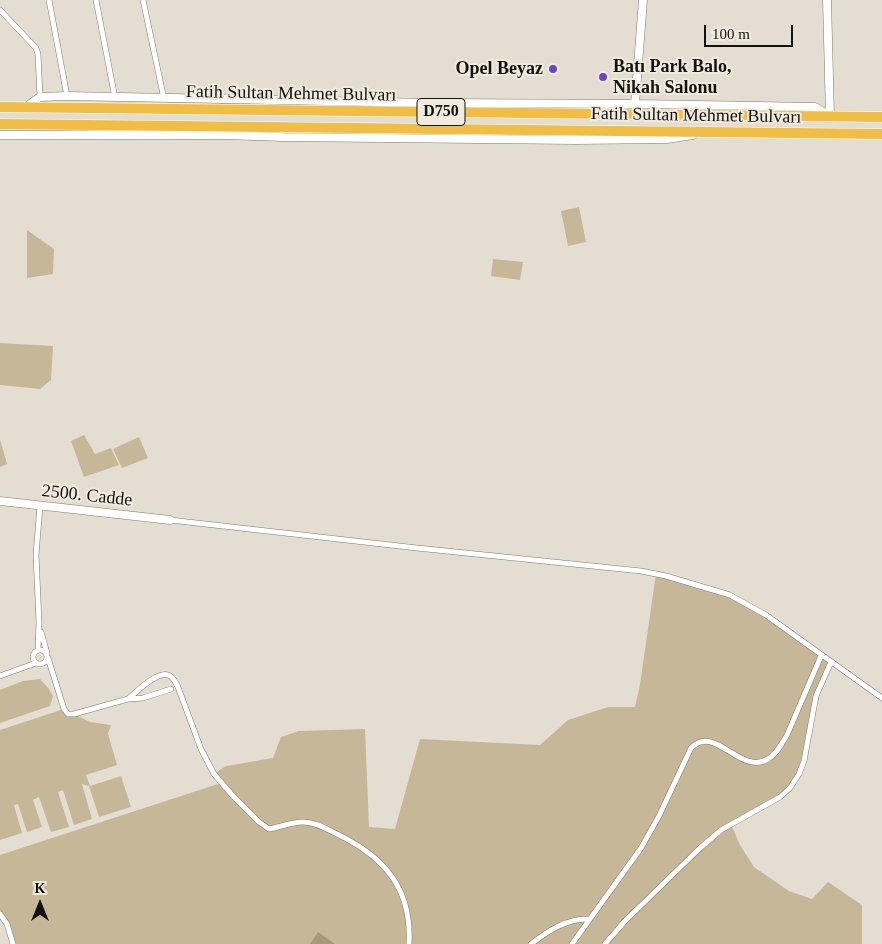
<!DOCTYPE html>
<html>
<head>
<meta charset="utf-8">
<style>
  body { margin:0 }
  #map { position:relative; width:882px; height:944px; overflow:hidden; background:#e4ded2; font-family:Georgia,serif }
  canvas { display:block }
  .north { position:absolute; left:15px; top:879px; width:50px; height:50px; -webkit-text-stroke:4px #f1ebdf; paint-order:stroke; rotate:0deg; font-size:14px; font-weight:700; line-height:20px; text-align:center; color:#14120e }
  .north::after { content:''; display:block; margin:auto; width:18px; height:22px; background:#14120e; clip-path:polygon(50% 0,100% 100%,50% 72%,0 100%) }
  .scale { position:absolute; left:704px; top:25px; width:89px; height:22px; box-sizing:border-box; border:2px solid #14120e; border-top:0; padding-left:6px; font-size:15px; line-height:18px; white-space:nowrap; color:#14120e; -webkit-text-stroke:4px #f1ebdf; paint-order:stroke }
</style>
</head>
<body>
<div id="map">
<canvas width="882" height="944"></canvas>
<div class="north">K</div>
<div class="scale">100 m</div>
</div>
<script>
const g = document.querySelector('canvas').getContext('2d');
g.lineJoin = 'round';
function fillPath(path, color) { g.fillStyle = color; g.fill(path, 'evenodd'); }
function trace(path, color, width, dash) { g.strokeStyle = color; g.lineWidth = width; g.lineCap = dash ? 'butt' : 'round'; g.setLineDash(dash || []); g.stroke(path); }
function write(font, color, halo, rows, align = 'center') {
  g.font = font + ' Georgia,serif'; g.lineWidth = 4; g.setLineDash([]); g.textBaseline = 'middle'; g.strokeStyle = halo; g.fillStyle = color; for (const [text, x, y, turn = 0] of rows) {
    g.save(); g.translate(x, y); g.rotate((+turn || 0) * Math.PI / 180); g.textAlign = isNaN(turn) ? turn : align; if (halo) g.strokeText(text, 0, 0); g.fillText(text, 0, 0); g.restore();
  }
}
fillPath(new Path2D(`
  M 579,207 L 586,242 L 568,246 L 561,211 Z
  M 27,230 L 54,249 L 53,274 L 27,278 Z
  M 493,259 L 523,262 L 520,280 L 491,276 Z
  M 0,343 L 53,346 L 51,380 L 40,389 L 0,385 Z
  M 84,435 L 95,454 L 111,448 L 119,465 L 84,477 L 71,441 Z
  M 139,437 L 148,458 L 122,468 L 113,449 Z
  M 0,439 L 7,464 L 0,467 Z
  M 656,574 L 730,595 L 766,615 L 831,662 L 816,696 L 799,774 L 780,797 L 731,824 L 740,845 L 754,867 L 789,891 L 812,899 L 828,882 L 862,905 L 862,944 L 13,944 L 0,914 L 0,855 L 221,783 L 214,774 L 226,766 L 273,758 L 281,737 L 299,731 L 365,729 L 369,827 L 395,829 L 420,739 L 540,745 L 568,720 L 608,707 L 635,707 L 640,684 Z
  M 40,679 L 49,689 L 53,696 L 50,706 L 0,723 L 0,690 L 23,681 Z
  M 64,709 L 90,722 L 111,725 L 108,734 L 117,765 L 86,775 L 90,786 L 121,776 L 131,807 L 99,817 L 89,786 L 82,784 L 92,819 L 74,825 L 63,790 L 58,792 L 69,827 L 51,832 L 39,797 L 33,800 L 42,827 L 27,832 L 18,804 L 14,805 L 22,833 L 0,840 L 0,730 Z`), '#c6b799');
fillPath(new Path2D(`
  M 318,932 L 335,944 L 310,944 Z`), '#a8997a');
const street = new Path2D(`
  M 49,0 L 67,96
  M 96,0 L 115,98
  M 143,0 L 164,99
  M 0,10 L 36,48 L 38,54 L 40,97
  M 170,520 L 417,548 L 641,571 L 666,576 L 730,595 L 766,615 L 882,698
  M 41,632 L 47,653
  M33 657a7 7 0 1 1 14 0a7 7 0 1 1-14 0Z
  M 38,650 L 39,622 L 36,555 L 40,506
  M 48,658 L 64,709 L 68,714 L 74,714 L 128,699 L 143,698 L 171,689
  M 0,676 L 36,663
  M 128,699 C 136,692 157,671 168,675 C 173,676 176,683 178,687 L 201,749 L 214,774 L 233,796 L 259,822 L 269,829 C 280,827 292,822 303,822 C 316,822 328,830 339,835 C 386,858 412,890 409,944
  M 0,914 L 7,924 L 13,944
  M 531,944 C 548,931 567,918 589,919
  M 572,944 L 641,848 L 659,816 L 691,748 C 715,723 740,776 768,759 C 777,754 782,743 787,735 L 821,656
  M 605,944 L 625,921 L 700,848 L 721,830 L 780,797 L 790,788 L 799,774 L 804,761 L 816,696 L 831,662`);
const secondary = new Path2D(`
  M 827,0 L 830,116
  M 635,104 L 643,0
  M 26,107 L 40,97 L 67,96 L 431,103 L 639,104 L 815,107 L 830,116
  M 0,135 L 224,135 L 283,137 L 576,140 L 667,139 L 693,135
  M 0,501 L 170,520`);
const highway = new Path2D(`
  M 0,107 L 882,117
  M 0,124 L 882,134`);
trace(street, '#7f796e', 6);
trace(secondary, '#7f796e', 9);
trace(highway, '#fff', 11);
trace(street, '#fff', 5);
trace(secondary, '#fff', 8);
trace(highway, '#f0bd47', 10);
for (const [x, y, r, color] of [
  [553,69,5,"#6e45bd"],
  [603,77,5,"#6e45bd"]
]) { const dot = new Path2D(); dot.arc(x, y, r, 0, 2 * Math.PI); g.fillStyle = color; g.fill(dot); trace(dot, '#f1ebdf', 2); }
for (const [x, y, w] of [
  [441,112,48]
]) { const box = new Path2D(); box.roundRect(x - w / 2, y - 13.5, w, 27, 4); g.fillStyle = '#f1ebdf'; g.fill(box); trace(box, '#14120e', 1); }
write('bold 16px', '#14120e', null, [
  ["D750",441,112]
]);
write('bold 18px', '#14120e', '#f1ebdf', [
  ["Batı Park Balo,",613,67],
  ["Nikah Salonu",613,88],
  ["Opel Beyaz",543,69,"right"]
], 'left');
write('18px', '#14120e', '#f1ebdf', [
  ["Fatih Sultan Mehmet Bulvarı",291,94,1],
  ["Fatih Sultan Mehmet Bulvarı",696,116,1],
  ["2500. Cadde",87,496,6]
]);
</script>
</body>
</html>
